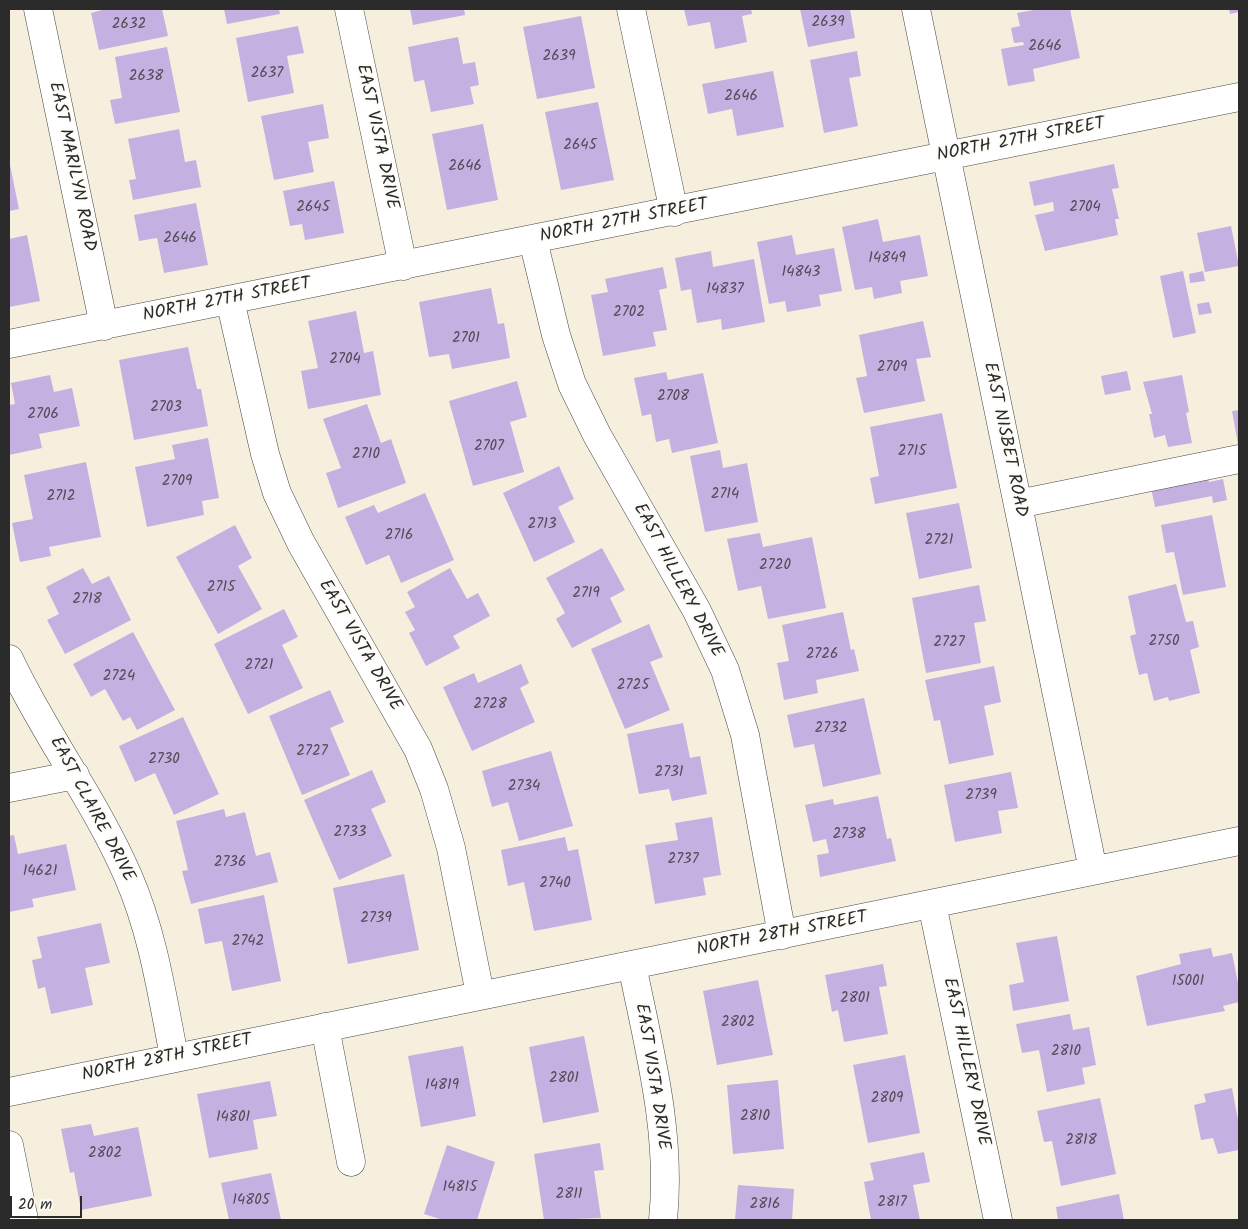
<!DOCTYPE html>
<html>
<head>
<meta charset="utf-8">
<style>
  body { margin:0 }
  #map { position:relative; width:1248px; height:1229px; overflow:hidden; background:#f6efdd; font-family:Kalam,sans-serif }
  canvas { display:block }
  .frame { position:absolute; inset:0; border:10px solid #2b2b2b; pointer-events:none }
  .scale { position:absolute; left:10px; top:1196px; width:72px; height:22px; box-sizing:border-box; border:2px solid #2b2b2b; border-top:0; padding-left:6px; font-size:15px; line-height:18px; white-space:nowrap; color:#2b2b2b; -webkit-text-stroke:4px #fdfcf7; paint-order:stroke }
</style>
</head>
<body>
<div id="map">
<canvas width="1248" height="1229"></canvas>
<div class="frame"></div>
<div class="scale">20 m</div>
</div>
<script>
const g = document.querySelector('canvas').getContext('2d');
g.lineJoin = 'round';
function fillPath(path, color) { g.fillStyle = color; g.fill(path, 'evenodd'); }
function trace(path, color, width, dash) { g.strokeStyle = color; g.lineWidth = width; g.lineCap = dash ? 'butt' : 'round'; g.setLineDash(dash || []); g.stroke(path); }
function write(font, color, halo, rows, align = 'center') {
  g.font = font + ' Kalam,sans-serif'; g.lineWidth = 4.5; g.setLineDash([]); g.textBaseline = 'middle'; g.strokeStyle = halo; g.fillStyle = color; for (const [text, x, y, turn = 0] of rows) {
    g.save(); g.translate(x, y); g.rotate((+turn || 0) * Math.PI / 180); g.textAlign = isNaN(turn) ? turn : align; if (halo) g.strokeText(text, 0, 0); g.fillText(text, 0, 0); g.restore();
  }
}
fillPath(new Path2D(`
  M 106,9 L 162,9 L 168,36 L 99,50 L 91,13 Z
  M 224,9 L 279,9 L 280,14 L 227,24 Z
  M 410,9 L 464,9 L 465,15 L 413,25 Z
  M 684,9 L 751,9 L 752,14 L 742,16 L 747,42 L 715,49 L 710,22 L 688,26 Z
  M 800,9 L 850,9 L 855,38 L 808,47 Z
  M 1039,9 L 1070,9 L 1080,58 L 1033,69 L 1035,81 L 1008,86 L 1001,49 L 1024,45 L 1023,42 L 1014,43 L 1011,28 L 1020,26 L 1017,13 Z
  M 1229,9 L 1239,9 L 1239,12 L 1230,14 Z
  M 581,16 L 595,88 L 537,99 L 523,27 Z
  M 298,26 L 304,53 L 287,56 L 294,93 L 248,102 L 236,38 Z
  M 458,37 L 463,64 L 475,62 L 479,85 L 470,87 L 474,104 L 431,112 L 424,80 L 414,82 L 408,47 Z
  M 167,47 L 180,112 L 115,124 L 110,100 L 122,98 L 115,57 Z
  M 857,51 L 861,76 L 849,78 L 858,126 L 824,133 L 810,60 Z
  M 773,71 L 784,127 L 737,136 L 732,109 L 708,114 L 702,84 Z
  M 598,102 L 614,180 L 561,190 L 545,112 Z
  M 323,104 L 329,138 L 308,142 L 314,172 L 274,180 L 261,116 Z
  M 483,124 L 498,200 L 447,210 L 432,134 Z
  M 179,129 L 185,162 L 196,160 L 201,187 L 133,200 L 129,180 L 136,179 L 128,139 Z
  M 9,160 L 19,209 L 9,211 Z
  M 1114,164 L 1119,188 L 1112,189 L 1119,219 L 1115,219 L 1118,235 L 1045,251 L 1035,215 L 1054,211 L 1053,202 L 1034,206 L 1029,182 Z
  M 334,181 L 344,233 L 305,240 L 302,224 L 290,226 L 283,191 Z
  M 196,203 L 208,265 L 164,273 L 157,238 L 139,241 L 134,215 Z
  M 878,219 L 883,242 L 920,235 L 928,276 L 900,281 L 902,293 L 874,299 L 872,287 L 855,290 L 842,227 Z
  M 1231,226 L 1239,266 L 1205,272 L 1197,233 Z
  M 27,235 L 40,301 L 9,307 L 9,239 Z
  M 792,235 L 796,255 L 834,248 L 842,291 L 819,295 L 821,306 L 787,312 L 785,301 L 769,304 L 757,242 Z
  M 711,251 L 713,267 L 754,259 L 765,322 L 722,330 L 721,319 L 697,323 L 691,289 L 681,291 L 675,258 Z
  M 663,267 L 667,288 L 659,290 L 667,330 L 653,332 L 656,346 L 603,356 L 591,295 L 608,292 L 605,279 Z
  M 1183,271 L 1196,333 L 1173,338 L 1160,276 Z
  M 1203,271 L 1205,281 L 1190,283 L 1189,274 Z
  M 491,288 L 498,324 L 504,323 L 510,358 L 452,369 L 449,354 L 429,357 L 419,302 Z
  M 1209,302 L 1212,313 L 1199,315 L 1197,304 Z
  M 356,311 L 364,353 L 373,351 L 381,395 L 308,409 L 301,371 L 318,368 L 308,321 Z
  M 923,321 L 931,357 L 916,359 L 925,401 L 864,413 L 856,378 L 867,376 L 859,335 Z
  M 188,347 L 197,389 L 201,389 L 208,426 L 134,440 L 119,360 Z
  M 1127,371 L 1131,390 L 1105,395 L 1101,376 Z
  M 666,372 L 668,380 L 703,373 L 718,443 L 672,453 L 669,439 L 656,442 L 651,414 L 642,416 L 634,378 Z
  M 50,375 L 54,392 L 72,388 L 80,426 L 39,434 L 42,448 L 9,455 L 9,405 L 15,404 L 11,383 Z
  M 1182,375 L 1189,412 L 1186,413 L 1192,443 L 1168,447 L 1165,435 L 1154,438 L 1149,414 L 1152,414 L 1143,382 Z
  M 517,381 L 527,417 L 510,422 L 524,472 L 473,486 L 449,401 Z
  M 367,404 L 381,443 L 391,439 L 406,483 L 338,508 L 326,473 L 341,468 L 323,419 Z
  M 1239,410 L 1239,444 L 1238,444 L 1232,411 Z
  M 942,413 L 957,488 L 875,504 L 870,478 L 879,476 L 870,427 Z
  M 208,438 L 219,498 L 202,501 L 204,515 L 147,527 L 135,467 L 175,459 L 172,445 Z
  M 720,450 L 723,468 L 747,463 L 758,522 L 705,532 L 690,456 Z
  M 86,462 L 101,537 L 49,547 L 51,556 L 20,562 L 12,523 L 33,519 L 24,475 Z
  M 559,466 L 574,499 L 558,507 L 575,542 L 534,562 L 503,493 Z
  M 1208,477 L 1209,482 L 1223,479 L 1227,500 L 1213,503 L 1212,496 L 1155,507 L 1151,488 Z
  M 425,493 L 454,560 L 401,583 L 389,555 L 366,565 L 345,517 L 374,505 L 378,513 Z
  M 959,503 L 972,568 L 919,579 L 906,513 Z
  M 1212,515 L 1226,587 L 1183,595 L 1174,552 L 1166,553 L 1161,525 Z
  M 235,525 L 252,558 L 238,566 L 262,609 L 218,634 L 176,557 Z
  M 760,533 L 763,547 L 812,537 L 826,608 L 768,619 L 761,586 L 738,591 L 727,539 Z
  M 602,548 L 625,590 L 610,598 L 622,622 L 572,648 L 556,619 L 565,613 L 546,578 Z
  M 83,568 L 92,584 L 109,576 L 131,620 L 65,654 L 47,620 L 59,614 L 46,587 Z
  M 450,568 L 467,599 L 478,593 L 490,616 L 453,636 L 460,648 L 426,666 L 409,633 L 415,630 L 405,612 L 415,607 L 407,592 Z
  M 1176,584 L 1186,622 L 1193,621 L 1199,647 L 1190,650 L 1200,693 L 1169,701 L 1168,697 L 1154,701 L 1147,673 L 1139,675 L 1130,636 L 1136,634 L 1128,596 Z
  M 979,585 L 986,621 L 974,623 L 981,663 L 926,673 L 912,598 Z
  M 284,609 L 298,637 L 282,645 L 303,688 L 248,714 L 214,644 Z
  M 843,612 L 851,650 L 854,649 L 859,671 L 816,680 L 818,693 L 784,700 L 777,663 L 789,661 L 782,625 Z
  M 649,624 L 663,657 L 650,662 L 670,710 L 625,729 L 591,649 Z
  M 133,632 L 175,710 L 137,730 L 130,717 L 123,721 L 105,689 L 91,697 L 73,664 Z
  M 521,664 L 529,683 L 520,688 L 535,722 L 472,751 L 443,687 L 474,673 L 478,683 Z
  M 994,666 L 1001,702 L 984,706 L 994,755 L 949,764 L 940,720 L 934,721 L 925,680 Z
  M 330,690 L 344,722 L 330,728 L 350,775 L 302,795 L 269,716 Z
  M 864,698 L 881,774 L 823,787 L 814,744 L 794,748 L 787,715 Z
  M 183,717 L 219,794 L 174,815 L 155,773 L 135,782 L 119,746 Z
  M 683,723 L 690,758 L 700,756 L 707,794 L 672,801 L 669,789 L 639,794 L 627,734 Z
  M 551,751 L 573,826 L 519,841 L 508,802 L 492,807 L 482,771 Z
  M 372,770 L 386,802 L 371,809 L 392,856 L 339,880 L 304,800 Z
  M 1011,772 L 1018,808 L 998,811 L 1002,833 L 955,842 L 944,785 Z
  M 878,796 L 887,839 L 891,838 L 896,861 L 820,877 L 817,855 L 829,853 L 826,839 L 813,842 L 805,805 L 833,799 L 834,805 Z
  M 224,809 L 226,817 L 245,812 L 256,856 L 270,852 L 278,882 L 191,904 L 182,871 L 188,870 L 176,821 Z
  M 712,817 L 721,875 L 703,878 L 706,895 L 655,904 L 645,845 L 678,840 L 675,823 Z
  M 14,835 L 18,854 L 66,844 L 76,890 L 32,899 L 34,907 L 9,912 L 9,836 Z
  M 565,837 L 568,851 L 578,849 L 592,920 L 534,931 L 524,882 L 508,886 L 501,850 Z
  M 404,874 L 419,950 L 348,964 L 333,888 Z
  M 264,895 L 281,981 L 232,991 L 222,941 L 205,944 L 198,909 Z
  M 101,923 L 110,963 L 85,968 L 93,1005 L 51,1014 L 45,987 L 38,989 L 32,960 L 42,958 L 37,937 Z
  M 1057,936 L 1069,1001 L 1013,1011 L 1009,985 L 1024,982 L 1016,943 Z
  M 1211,948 L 1213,957 L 1232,953 L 1239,988 L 1239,1002 L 1223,1006 L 1225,1011 L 1147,1026 L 1136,976 L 1181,964 L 1179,954 Z
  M 883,964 L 887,986 L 879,987 L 888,1034 L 844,1042 L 838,1010 L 832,1012 L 825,975 Z
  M 758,980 L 773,1055 L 717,1065 L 703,991 Z
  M 1070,1014 L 1073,1030 L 1089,1027 L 1096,1065 L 1082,1068 L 1085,1084 L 1047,1092 L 1039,1050 L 1022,1053 L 1016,1024 Z
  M 584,1036 L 599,1112 L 543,1123 L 529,1047 Z
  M 463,1046 L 476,1116 L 421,1127 L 408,1056 Z
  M 905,1055 L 920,1133 L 868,1143 L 853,1065 Z
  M 778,1080 L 784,1149 L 733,1154 L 727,1085 Z
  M 270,1081 L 277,1116 L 253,1120 L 258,1149 L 209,1158 L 197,1094 Z
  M 1232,1088 L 1239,1125 L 1239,1150 L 1218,1154 L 1213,1138 L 1201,1140 L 1194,1105 L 1206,1102 L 1204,1094 Z
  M 1100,1098 L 1116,1174 L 1061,1186 L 1052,1141 L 1044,1142 L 1037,1111 Z
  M 91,1124 L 94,1136 L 138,1127 L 152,1196 L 81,1210 L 74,1172 L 70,1173 L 61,1129 Z
  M 600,1143 L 604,1170 L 594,1171 L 601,1218 L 544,1220 L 534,1154 Z
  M 447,1145 L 495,1162 L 477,1220 L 443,1220 L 424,1214 Z
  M 924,1152 L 930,1182 L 913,1185 L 920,1220 L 871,1220 L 864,1182 L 874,1180 L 870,1163 Z
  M 271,1173 L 281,1220 L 229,1220 L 221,1183 Z
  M 738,1185 L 794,1189 L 792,1220 L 735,1220 Z
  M 1119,1194 L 1124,1220 L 1058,1220 L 1056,1207 Z`), '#c5b1e1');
const minor = new Path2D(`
  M 38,9 L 104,326
  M 349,9 L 403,266
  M 631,9 L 674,212
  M 916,9 L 1093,870
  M 533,240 L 556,335 L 572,384 L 597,435 L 697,611 L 725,670 L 745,735 L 782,935
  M 230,300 L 265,454 L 277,493 L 301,543 L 418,749 L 434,789 L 451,848 L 480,994
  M 9,344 L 1239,97
  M 1018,504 L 1239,459
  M 9,659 C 44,734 95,800 128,876 C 153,933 162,995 174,1056
  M 9,788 L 75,775
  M 932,904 L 998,1220
  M 632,965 C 649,1049 672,1133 663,1220
  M 325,1027 L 351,1162
  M 9,1092 L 1239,841
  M 9,1145 L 24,1220`);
trace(minor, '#494846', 29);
trace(minor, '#fff', 28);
write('15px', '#524c58', null, [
  ["2639",828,23],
  ["2632",129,25],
  ["2646",1045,47],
  ["2639",559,57],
  ["2637",267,74],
  ["2638",146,77],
  ["2646",741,97],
  ["2645",580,146],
  ["2646",465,167],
  ["2645",313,208],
  ["2704",1085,208],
  ["2646",180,239],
  ["14849",887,259],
  ["14843",801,273],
  ["14837",725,290],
  ["2702",629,313],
  ["2701",466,339],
  ["2704",345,360],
  ["2709",892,368],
  ["2708",673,397],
  ["2703",166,408],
  ["2706",43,415],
  ["2707",489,447],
  ["2715",912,452],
  ["2710",366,455],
  ["2709",177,482],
  ["2714",725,495],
  ["2712",61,497],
  ["2713",542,525],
  ["2716",399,536],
  ["2721",939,541],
  ["2720",775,566],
  ["2715",221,588],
  ["2719",586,594],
  ["2718",87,600],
  ["2750",1164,642],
  ["2727",949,643],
  ["2726",822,655],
  ["2721",259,666],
  ["2724",119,677],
  ["2725",633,686],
  ["2728",490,705],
  ["2732",831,729],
  ["2727",312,752],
  ["2730",164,760],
  ["2731",669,773],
  ["2734",524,787],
  ["2739",981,796],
  ["2733",350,833],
  ["2738",849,835],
  ["2737",683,860],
  ["2736",230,863],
  ["14621",40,872],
  ["2740",555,884],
  ["2739",376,919],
  ["2742",248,942],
  ["15001",1188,982],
  ["2801",855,999],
  ["2802",738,1023],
  ["2810",1066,1052],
  ["2801",564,1079],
  ["14819",442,1086],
  ["2809",887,1099],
  ["2810",755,1117],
  ["14801",233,1118],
  ["2818",1081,1141],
  ["2802",105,1154],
  ["14815",460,1188],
  ["2811",569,1195],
  ["14805",251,1201],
  ["2817",892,1203],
  ["2816",765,1205]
]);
write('18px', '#2b2b2b', '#fdfcf7', [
  ["EAST VISTA DRIVE",376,137,78],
  ["NORTH 27TH STREET",1021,141,-11],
  ["EAST MARILYN ROAD",71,167,78],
  ["NORTH 27TH STREET",624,222,-11],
  ["NORTH 27TH STREET",227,301,-11],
  ["EAST NISBET ROAD",1004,440,78],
  ["EAST HILLERY DRIVE",677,581,62],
  ["EAST VISTA DRIVE",359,646,60],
  ["EAST CLAIRE DRIVE",91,810,62],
  ["NORTH 28TH STREET",782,935,-11],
  ["NORTH 28TH STREET",167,1059,-12],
  ["EAST HILLERY DRIVE",965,1062,78],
  ["EAST VISTA DRIVE",651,1077,81]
]);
</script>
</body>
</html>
